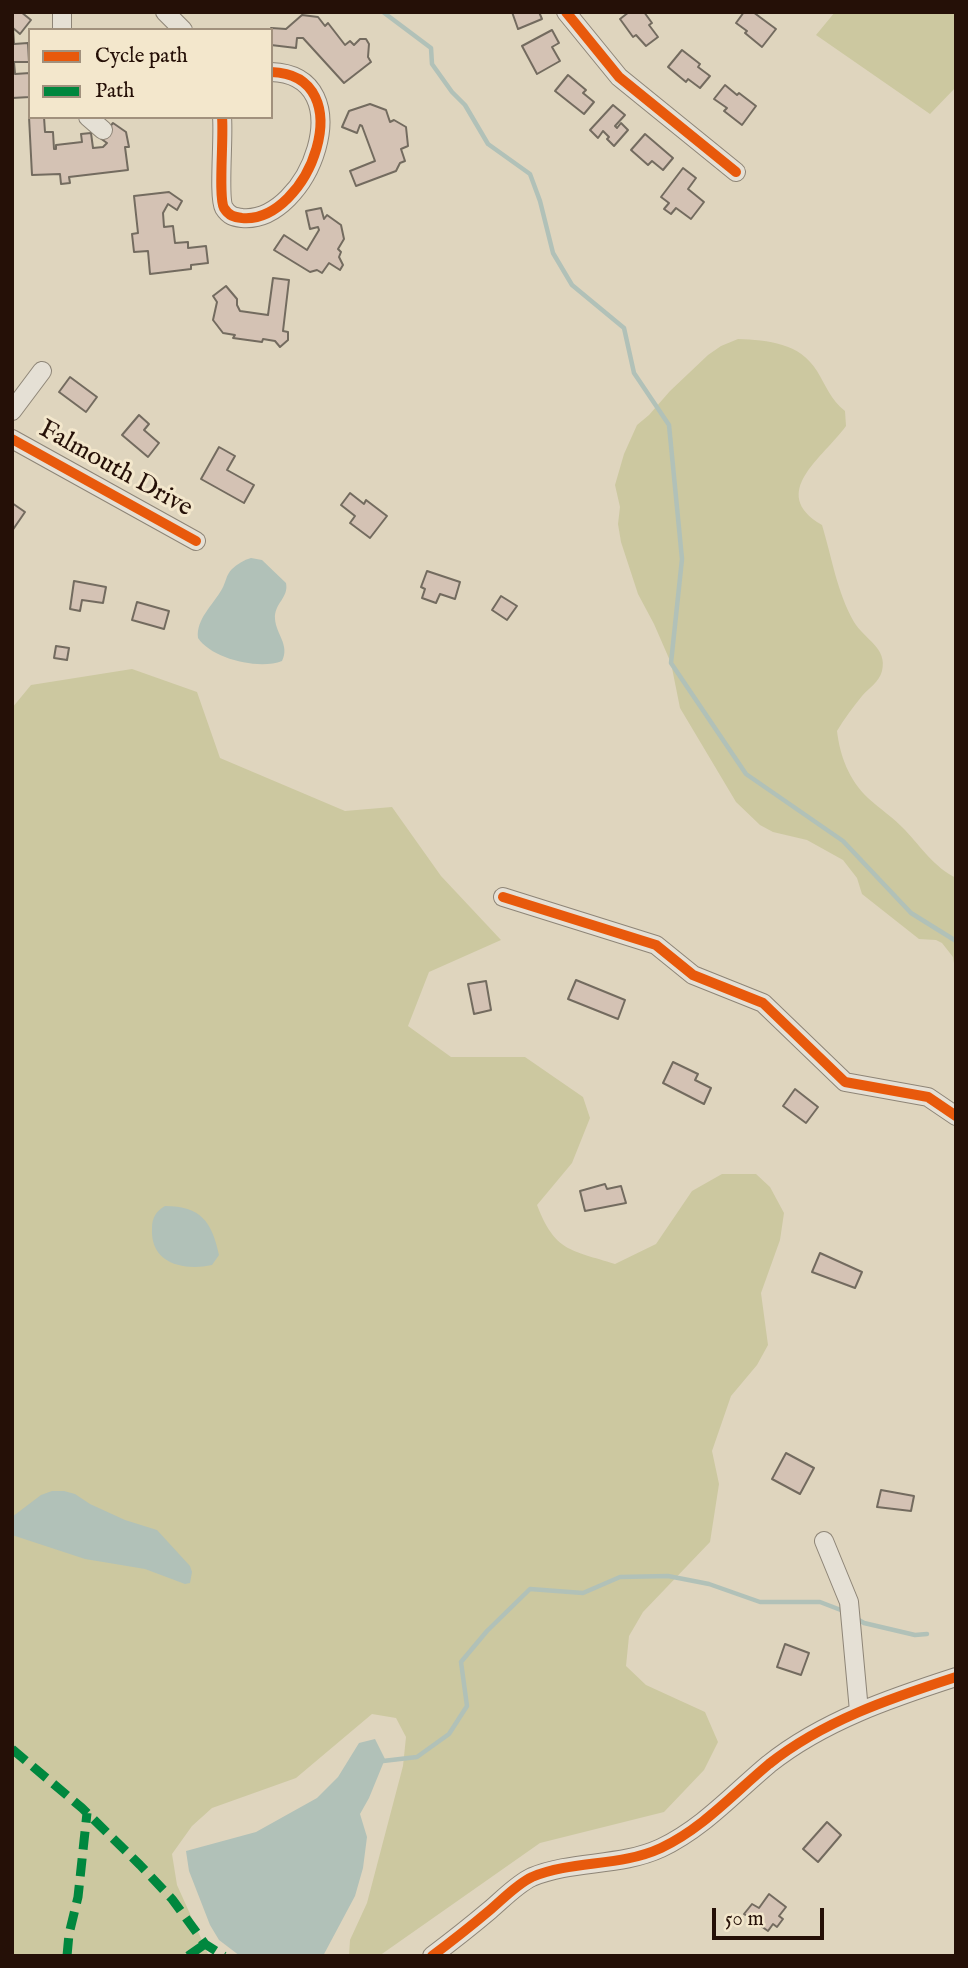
<!DOCTYPE html>
<html>
<head>
<meta charset="utf-8">
<style>
  body { margin:0 }
  #map { position:relative; width:968px; height:1968px; overflow:hidden; background:#dfd5be; font-family:"IM FELL English",serif }
  canvas { display:block }
  .frame { position:absolute; inset:0; border:14px solid #251007; pointer-events:none }
  .legend { position:absolute; left:28px; top:28px; width:245px; height:91px; box-sizing:border-box; background:#f3e7cc; border:2px solid #a1917d; margin:0; padding:9px 12px; list-style:none; font-size:21px; color:#251007 }
  .legend li { display:flex; align-items:center; gap:14px; height:35px }
  .legend b { width:35px; border:2px solid #a1917d }
  .scale { position:absolute; left:712px; top:1908px; width:112px; height:32px; box-sizing:border-box; border:4px solid #251007; border-top:0; padding-left:9px; font-size:21px; line-height:24px; white-space:nowrap; color:#251007; -webkit-text-stroke:5px #f3e7cc; paint-order:stroke }
</style>
</head>
<body>
<div id="map">
<canvas width="968" height="1968"></canvas>
<div class="frame"></div>
<ul class="legend">
<li><b style="height:9px;background:#e8590c"></b>Cycle path</li>
<li><b style="height:9px;background:#00873e"></b>Path</li>
</ul>
<div class="scale">50 m</div>
</div>
<script>
const g = document.querySelector('canvas').getContext('2d');
g.lineJoin = 'round';
function fillPath(path, color) { g.fillStyle = color; g.fill(path, 'evenodd'); }
function trace(path, color, width, dash) { g.strokeStyle = color; g.lineWidth = width; g.lineCap = dash ? 'butt' : 'round'; g.setLineDash(dash || []); g.stroke(path); }
function write(font, color, halo, rows, align = 'center') {
  g.font = font + ' "IM FELL English",serif'; g.lineWidth = 6; g.setLineDash([]); g.textBaseline = 'middle'; g.strokeStyle = halo; g.fillStyle = color; for (const [text, x, y, turn = 0] of rows) {
    g.save(); g.translate(x, y); g.rotate((+turn || 0) * Math.PI / 180); g.textAlign = isNaN(turn) ? turn : align; if (halo) g.strokeText(text, 0, 0); g.fillText(text, 0, 0); g.restore();
  }
}
fillPath(new Path2D(`
  M 835,12 L 956,12 L 956,87 L 930,114 L 816,35 Z
  M 738,339 C 768,340 800,343 817,371 C 826,386 831,400 845,411 L 846,426 C 824,457 767,493 822,525 C 832,558 837,592 854,622 C 864,639 888,648 882,671 C 879,682 869,688 862,696 C 853,707 844,719 837,731 C 840,756 849,780 868,798 C 880,809 894,818 905,830 C 922,848 934,867 956,878 L 956,976 L 953,957 L 942,943 L 936,940 L 919,939 L 862,894 L 857,878 L 843,860 L 807,840 L 773,832 L 760,825 L 736,802 L 680,708 L 671,663 L 654,624 L 638,594 L 621,542 L 618,524 L 620,507 L 615,485 L 624,454 L 637,425 L 649,415 L 670,391 L 708,355 L 721,346 Z
  M 132,669 L 197,692 L 220,758 L 345,811 L 392,807 L 441,876 L 501,940 L 429,972 L 408,1026 L 451,1057 L 525,1057 L 583,1097 L 590,1118 L 572,1163 L 537,1205 C 555,1252 571,1250 615,1264 L 656,1244 L 692,1191 L 722,1174 L 756,1174 L 770,1187 L 784,1213 L 780,1240 L 761,1293 L 768,1345 L 757,1365 L 731,1396 L 712,1451 L 719,1484 L 710,1542 L 643,1612 L 629,1636 L 626,1666 L 646,1685 L 705,1712 L 718,1742 L 704,1770 L 664,1812 L 540,1843 L 379,1956 L 349,1956 L 350,1940 L 367,1903 L 403,1766 L 406,1737 L 396,1718 L 372,1714 L 296,1778 L 212,1808 L 192,1826 L 172,1854 L 177,1885 L 209,1956 L 12,1956 L 12,708 L 31,685 Z`), '#ccc8a0');
fillPath(new Path2D(`
  M 251,558 L 262,560 L 286,583 C 289,598 274,603 275,619 C 276,634 290,645 282,661 C 259,670 212,659 198,638 C 196,619 213,605 222,589 C 226,582 226,575 232,569 C 237,564 244,560 251,558 Z
  M 165,1206 C 201,1206 212,1222 219,1255 L 212,1265 C 184,1271 150,1264 152,1228 C 152,1218 156,1211 165,1206 Z
  M 52,1491 L 64,1491 L 75,1494 L 90,1504 L 125,1520 L 157,1530 L 190,1566 L 192,1572 L 190,1583 L 185,1584 L 145,1569 L 85,1559 L 12,1535 L 12,1517 L 41,1495 Z
  M 375,1739 L 385,1759 L 369,1798 L 360,1814 L 367,1837 L 363,1868 L 355,1896 L 323,1956 L 240,1956 L 219,1940 L 210,1925 L 189,1871 L 186,1851 L 256,1832 L 317,1798 L 338,1777 L 359,1743 Z`), '#b1c1b8');
trace(new Path2D(`
  M 383,12 L 431,48 L 432,64 L 452,92 L 465,105 L 488,144 L 530,174 L 540,201 L 553,253 L 572,285 L 624,328 L 634,373 L 669,425 L 682,559 L 671,663 L 746,774 L 843,841 L 911,913 L 956,941
  M 857,1619 L 864,1623 L 915,1635 L 927,1634
  M 383,1761 L 417,1757 L 449,1734 L 467,1706 L 461,1662 L 487,1631 L 530,1589 L 583,1593 L 620,1577 L 668,1576 L 709,1584 L 760,1602 L 820,1602 L 846,1612`), '#b1c1b8', 4.5);
const building = new Path2D(`
  M 12,12 L 21,12 L 31,20 L 20,34 L 13,28 L 14,44 L 28,43 L 29,62 L 14,62 L 15,74 L 30,73 L 30,97 L 12,98 Z
  M 512,12 L 539,12 L 542,19 L 518,29 Z
  M 629,12 L 644,12 L 652,23 L 649,25 L 658,37 L 646,46 L 636,35 L 633,37 L 620,19 Z
  M 744,12 L 753,12 L 776,29 L 762,47 L 745,33 L 747,31 L 736,23 Z
  M 302,15 L 318,17 L 325,26 L 328,23 L 345,45 L 350,41 L 354,45 L 360,39 L 366,39 L 369,44 L 368,57 L 371,62 L 344,83 L 303,38 L 297,38 L 296,48 L 271,45 L 271,28 L 286,29 Z
  M 552,30 L 559,43 L 552,47 L 560,61 L 537,74 L 522,46 Z
  M 682,50 L 700,64 L 698,67 L 710,76 L 700,88 L 688,79 L 686,82 L 668,67 Z
  M 568,75 L 586,90 L 583,93 L 594,102 L 584,114 L 555,91 Z
  M 725,85 L 737,95 L 739,93 L 756,106 L 742,125 L 724,111 L 727,108 L 714,99 Z
  M 370,104 L 386,110 L 390,122 L 394,120 L 406,127 L 408,146 L 401,149 L 405,161 L 400,163 L 396,171 L 356,186 L 350,171 L 375,161 L 362,126 L 360,125 L 357,133 L 342,127 L 349,111 Z
  M 613,105 L 625,115 L 615,126 L 617,128 L 621,123 L 628,130 L 614,146 L 607,139 L 609,137 L 603,131 L 598,138 L 590,130 Z
  M 29,117 L 44,117 L 45,132 L 53,132 L 54,149 L 56,149 L 56,145 L 82,142 L 81,134 L 91,133 L 93,148 L 103,147 L 107,143 L 100,138 L 113,123 L 126,132 L 129,147 L 125,147 L 128,170 L 69,177 L 70,183 L 61,184 L 60,174 L 32,175 Z
  M 645,134 L 673,158 L 663,170 L 652,161 L 648,165 L 631,150 Z
  M 683,168 L 696,178 L 688,189 L 704,202 L 691,219 L 676,208 L 671,214 L 664,209 L 669,203 L 661,197 Z
  M 169,192 L 182,201 L 177,210 L 168,204 L 163,213 L 164,227 L 173,226 L 175,243 L 188,242 L 188,248 L 206,246 L 208,263 L 191,265 L 191,269 L 150,274 L 148,251 L 134,252 L 132,234 L 138,233 L 134,196 Z
  M 321,208 L 324,219 L 327,215 L 341,225 L 344,239 L 338,249 L 341,252 L 339,257 L 343,265 L 340,270 L 329,263 L 322,273 L 317,270 L 310,272 L 274,250 L 284,235 L 307,250 L 319,230 L 318,227 L 310,229 L 306,211 Z
  M 273,278 L 289,280 L 283,331 L 288,332 L 288,340 L 280,347 L 275,341 L 263,339 L 262,342 L 233,338 L 235,335 L 223,333 L 213,320 L 217,302 L 213,296 L 226,286 L 237,299 L 237,305 L 240,311 L 268,315 Z
  M 70,377 L 97,397 L 86,412 L 59,392 Z
  M 139,415 L 149,424 L 144,430 L 159,443 L 148,457 L 122,435 Z
  M 219,447 L 235,456 L 227,470 L 254,485 L 244,503 L 201,479 Z
  M 350,493 L 364,504 L 366,500 L 387,516 L 370,538 L 350,523 L 355,516 L 341,505 Z
  M 12,503 L 25,512 L 12,531 Z
  M 427,571 L 460,582 L 455,599 L 440,594 L 436,603 L 422,598 L 425,589 L 421,587 Z
  M 74,581 L 106,587 L 103,603 L 82,600 L 80,611 L 70,609 Z
  M 501,596 L 517,606 L 507,620 L 492,610 Z
  M 137,602 L 169,611 L 164,629 L 132,620 Z
  M 56,646 L 69,648 L 67,660 L 54,658 Z
  M 576,980 L 625,1000 L 618,1019 L 568,999 Z
  M 486,981 L 491,1010 L 474,1014 L 468,984 Z
  M 673,1062 L 698,1074 L 695,1080 L 711,1088 L 704,1104 L 663,1083 Z
  M 795,1089 L 818,1107 L 806,1123 L 783,1106 Z
  M 605,1184 L 607,1189 L 621,1186 L 626,1203 L 585,1211 L 580,1191 Z
  M 820,1253 L 862,1272 L 855,1288 L 812,1272 Z
  M 786,1453 L 814,1468 L 800,1494 L 772,1479 Z
  M 881,1490 L 914,1496 L 911,1511 L 877,1507 Z
  M 785,1644 L 809,1653 L 801,1675 L 777,1667 Z
  M 827,1822 L 841,1835 L 818,1862 L 803,1849 Z
  M 769,1894 L 786,1907 L 779,1916 L 783,1919 L 777,1927 L 773,1924 L 768,1931 L 744,1914 L 752,1904 L 759,1908 Z`);
fillPath(building, '#d4c2b4');
trace(building, '#736b5f', 2);
const minor = new Path2D(`
  M 62,12 L 62,30
  M 165,12 L 183,30
  M 566,12 L 619,77 L 736,172
  M 88,117 L 103,130
  M 222,117 C 224,137 218,197 224,208 C 229,216 234,217 242,218 C 309,224 364,75 271,72
  M 12,411 L 42,371
  M 12,439 L 196,541
  M 503,897 L 656,945 L 693,975 L 763,1003 L 845,1082 L 928,1097 L 956,1116
  M 824,1541 L 849,1602 L 859,1711
  M 432,1956 C 452,1941 471,1926 490,1910 C 503,1899 517,1884 532,1877 C 573,1860 620,1867 661,1848 C 703,1828 733,1794 769,1764 C 823,1721 891,1698 956,1677`);
trace(minor, '#8e8577', 20);
trace(minor, '#e5e0d5', 18);
trace(new Path2D(`
  M 12,1749 L 82,1808 L 140,1865 L 172,1899 L 205,1944 L 224,1956
  M 67,1956 L 69,1934 L 78,1897 L 87,1813
  M 188,1956 L 205,1944`), '#00873e', 9, [18, 9]);
trace(new Path2D(`
  M 566,12 L 619,77 L 736,172
  M 222,117 C 224,137 218,197 224,208 C 229,216 234,217 242,218 C 309,224 364,75 271,72
  M 12,439 L 196,541
  M 503,897 L 656,945 L 693,975 L 763,1003 L 845,1082 L 928,1097 L 956,1116
  M 432,1956 C 452,1941 471,1926 490,1910 C 503,1899 517,1884 532,1877 C 573,1860 620,1867 661,1848 C 703,1828 733,1794 769,1764 C 823,1721 891,1698 956,1677`), '#e8590c', 10);
write('26px', '#251007', '#f3e7cc', [
  ["Falmouth Drive",115,470,29]
]);
</script>
</body>
</html>
